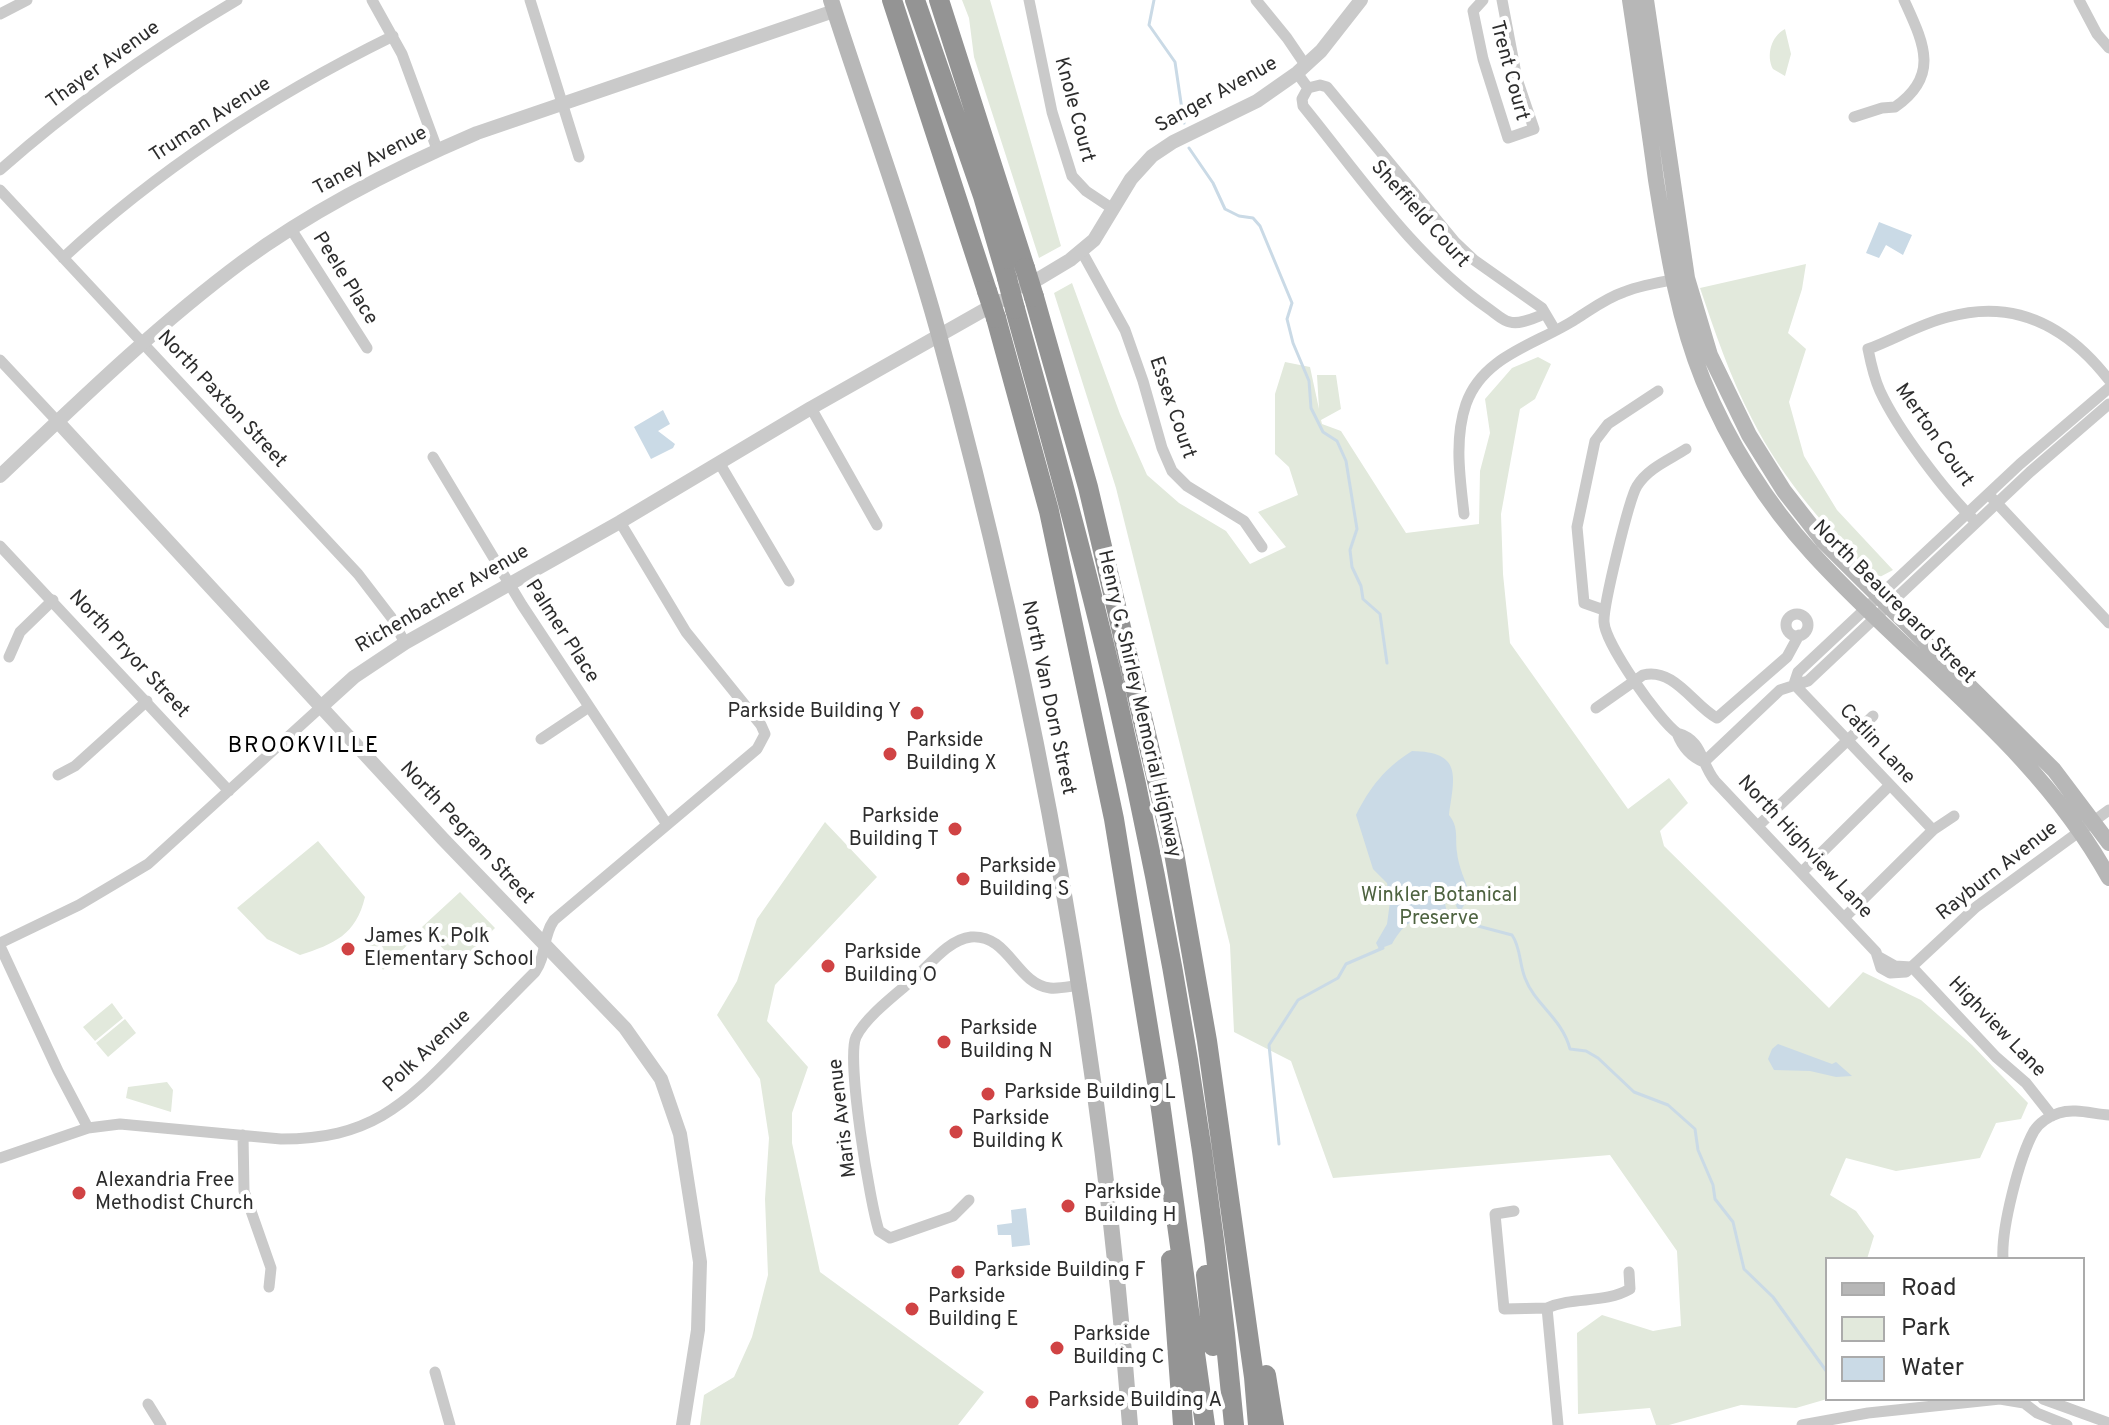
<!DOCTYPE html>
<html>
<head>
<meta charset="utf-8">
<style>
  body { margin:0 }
  #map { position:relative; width:2109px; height:1425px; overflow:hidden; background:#fff; font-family:Overpass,sans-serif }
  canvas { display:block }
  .legend { position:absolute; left:1825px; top:1257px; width:260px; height:144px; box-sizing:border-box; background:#fff; border:2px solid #ababab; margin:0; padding:10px 14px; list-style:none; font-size:24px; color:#2d2d2d }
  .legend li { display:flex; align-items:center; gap:16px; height:40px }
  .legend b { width:40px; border:2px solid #ababab }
</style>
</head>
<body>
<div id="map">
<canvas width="2109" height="1425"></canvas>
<ul class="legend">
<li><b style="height:10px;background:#b7b7b7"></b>Road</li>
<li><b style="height:22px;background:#e2e9dc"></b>Park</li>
<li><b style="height:22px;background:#cadae6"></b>Water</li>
</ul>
</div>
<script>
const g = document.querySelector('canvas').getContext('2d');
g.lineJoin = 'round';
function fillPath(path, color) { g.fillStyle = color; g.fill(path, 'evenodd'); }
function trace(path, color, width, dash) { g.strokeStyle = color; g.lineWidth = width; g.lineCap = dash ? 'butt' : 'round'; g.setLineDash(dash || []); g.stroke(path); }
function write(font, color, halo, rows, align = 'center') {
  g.font = font + ' Overpass,sans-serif'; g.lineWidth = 8; g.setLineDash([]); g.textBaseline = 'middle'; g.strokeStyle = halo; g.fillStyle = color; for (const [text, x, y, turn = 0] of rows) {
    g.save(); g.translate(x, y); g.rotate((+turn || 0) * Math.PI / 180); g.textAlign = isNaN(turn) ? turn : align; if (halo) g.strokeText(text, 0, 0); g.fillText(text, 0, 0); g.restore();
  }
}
fillPath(new Path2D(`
  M 962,0 L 990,0 L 1061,246 L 1039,258 L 974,57 L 969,18 Z
  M 1785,29 L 1791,54 L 1785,76 L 1773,69 C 1766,56 1771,36 1785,29 Z
  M 1806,264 L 1802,289 L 1788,333 L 1806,349 L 1789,402 L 1804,456 L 1837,510 L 1893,570 L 1876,579 C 1828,531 1783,480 1752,419 C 1730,377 1715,332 1700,288 Z
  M 1072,283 L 1120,414 L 1147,475 L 1179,503 L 1226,531 L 1250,564 L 1286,547 L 1258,512 L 1298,495 L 1289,467 L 1275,454 L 1275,394 L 1285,362 L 1310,367 L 1319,409 L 1317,375 L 1336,375 L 1341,409 L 1321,420 L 1322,424 L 1341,431 L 1406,533 L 1479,524 L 1480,471 L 1490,433 L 1485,399 L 1512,368 L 1538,357 L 1551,364 L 1535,399 L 1520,409 L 1501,514 L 1503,574 L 1510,643 L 1628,809 L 1669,778 L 1688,803 L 1660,831 L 1664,846 L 1829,1008 L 1863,972 L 1921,1000 L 1972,1045 L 2028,1103 L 2021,1119 L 1996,1123 L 1980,1158 L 1896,1171 L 1846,1158 L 1830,1195 L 1856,1211 L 1874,1236 L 1867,1259 L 1827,1259 L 1827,1399 L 1796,1408 L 1741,1405 L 1669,1425 L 1656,1425 L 1650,1408 L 1578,1414 L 1577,1333 L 1602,1315 L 1653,1331 L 1681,1326 L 1677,1251 L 1610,1155 L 1333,1178 L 1291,1061 L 1234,1032 L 1230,945 L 1116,488 L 1054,293 Z
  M 825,822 L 877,877 L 775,985 L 767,1021 L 808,1067 L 792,1113 L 792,1143 L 820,1272 L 984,1392 L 958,1425 L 700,1425 L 704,1395 L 734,1377 L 752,1337 L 768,1275 L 765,1199 L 769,1138 L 760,1079 L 717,1015 L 737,981 L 757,919 Z
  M 318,841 L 365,897 C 356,935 334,944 300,955 L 267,939 L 237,908 Z
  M 460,892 L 495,928 L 458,964 L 422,927 Z
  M 396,928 L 411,932 L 414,938 L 383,970 L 365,943 L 366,937 L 373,933 L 389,934 Z
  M 112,1003 L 123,1018 L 95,1041 L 83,1027 Z
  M 125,1019 L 136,1033 L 108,1057 L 96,1043 Z
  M 167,1082 L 173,1090 L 171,1112 L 126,1098 L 128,1087 Z`), '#e2e9dc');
fillPath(new Path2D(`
  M 1879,222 L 1912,235 L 1903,255 L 1886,245 L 1879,258 L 1866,253 Z
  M 663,410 L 670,424 L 658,431 L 675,444 L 673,448 L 651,459 L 634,427 Z
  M 1412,751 C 1462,752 1455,775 1449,815 C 1459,827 1455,838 1457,852 C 1458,866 1466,882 1470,895 L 1460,912 L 1456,906 L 1457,902 L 1450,900 L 1445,904 L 1447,912 C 1418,926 1412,910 1392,944 L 1379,949 L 1376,943 L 1387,924 L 1390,902 L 1387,883 L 1373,869 L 1356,815 C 1370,787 1385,768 1412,751 Z
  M 1778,1044 L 1832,1064 L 1836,1062 L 1852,1076 L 1836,1077 L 1810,1071 L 1774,1070 L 1768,1059 L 1772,1049 Z
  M 1026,1208 L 1030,1245 L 1012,1247 L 1011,1235 L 998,1235 L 997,1225 L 1012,1223 L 1011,1210 Z`), '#cadae6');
trace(new Path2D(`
  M 1154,0 L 1149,25 L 1175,62 L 1184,123
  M 1189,148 L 1213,183 L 1225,209 L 1239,216 L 1253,218 L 1260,226 L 1292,303 L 1287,319 L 1293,343 L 1309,381 L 1311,408 L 1323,432 L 1337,441 L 1346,461 L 1357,529 L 1350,550 L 1352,567 L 1361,586 L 1363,599 L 1380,614 L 1387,663
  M 1460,912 L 1474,925 L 1512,935 C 1521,948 1519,963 1525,978 C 1535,1005 1562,1018 1570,1049 L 1586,1051 L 1598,1058 L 1634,1092 L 1668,1105 L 1695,1129 L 1698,1150 L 1713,1185 L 1715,1199 L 1733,1222 L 1744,1269 L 1773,1297 L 1827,1372
  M 1279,1144 L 1269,1045 L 1298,1000 L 1338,978 L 1346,964 L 1383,948`), '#cadae6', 3);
trace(new Path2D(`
  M 372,0 L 402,54 L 437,149
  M 530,0 L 579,157
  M 1029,0 L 1052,112 L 1072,176 L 1086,191 L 1113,209
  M 1256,0 L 1287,38 L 1306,66
  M 1483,0 L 1473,11 L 1483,59 L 1508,138 L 1534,129 L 1517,79 L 1502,0
  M 2079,0 L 2097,34 L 2109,48
  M 0,14 L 27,0
  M 1297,73 L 1308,88 L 1320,85 L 1327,87 L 1455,242 L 1474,260 L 1542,308 L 1555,330
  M 1308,88 L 1302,99 L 1303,106 C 1360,176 1414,257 1489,309 C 1495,313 1503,321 1510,322 C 1521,325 1535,317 1545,314
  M 1854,117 L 1882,108 L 1895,107 C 1941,75 1923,42 1904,0
  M 0,170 C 73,105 152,50 237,0
  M 0,190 L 358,574 L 391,617 L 405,643
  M 291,229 L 367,348
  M 1082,252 L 1125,330 L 1143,381 L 1162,448 L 1172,471 L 1187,486 L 1244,521 L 1262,547
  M 63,258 C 161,167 273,95 393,36
  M 0,360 L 58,422
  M 811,408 L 877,525
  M 1686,449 C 1669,460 1648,468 1637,486 C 1629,499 1603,606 1604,622 C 1605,644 1659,720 1677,733 C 1682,746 1691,757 1704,762
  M 433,457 L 522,605 L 666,823
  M 720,464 L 789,581
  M 1992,498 L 2109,623
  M 1464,514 C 1460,478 1454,439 1466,404 C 1483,355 1538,344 1576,319 C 1592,309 1606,298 1624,292 C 1641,285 1660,282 1678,279
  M 1976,522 C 1945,492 1898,430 1880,391 C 1874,378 1871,364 1868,349 C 1895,339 1920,324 1948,317 C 2016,298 2068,327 2109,380
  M 0,546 L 229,791
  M 1604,610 L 1584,603 L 1577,527 L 1595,441 L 1608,424 L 1658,391
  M1786 625a11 11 0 1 1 22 0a11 11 0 1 1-22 0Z
  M 9,657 L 20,632 L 53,600
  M 1794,684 L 1798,672 L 2020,464 L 2109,388
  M 1794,684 L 1933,830
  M 1596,708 L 1643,675 C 1674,667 1694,706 1717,718 L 1787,657 L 1799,635
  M 1677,733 C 1703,740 1700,762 1715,781 L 1876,952 L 1881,968 L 1890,973 L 1906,972 L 1976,907 L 2109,810
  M 541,739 L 589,707
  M 1704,762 L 1780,690 L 1808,681 L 2030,472 L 2109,404
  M 58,775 L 75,766 L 147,701
  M 1759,825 L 1873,716
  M 1802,872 L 1889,786
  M 1845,917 L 1933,830 L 1954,816
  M 0,943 L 79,905 L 148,864 L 322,706
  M 0,946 L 58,1071 L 88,1128
  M 1879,957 L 1895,966 L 1911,967
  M 1912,967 L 1996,1057 L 2026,1083 L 2052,1116
  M 243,1135 L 244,1191 L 271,1268 L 269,1287
  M 0,1158 L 88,1128 L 120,1124 L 281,1139 C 369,1139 403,1107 461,1047 C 486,1022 510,997 535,972 C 547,955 542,937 554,920 L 757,749 L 765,734 L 761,725 L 686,632 L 620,522
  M 969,1200 L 953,1216 L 890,1238 L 879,1231 C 870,1204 846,1059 856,1037 C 866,1016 899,992 917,976 C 931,963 950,939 971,937 C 1009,934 1016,984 1050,988 C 1060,989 1071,986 1081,985
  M 1514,1211 L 1495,1214 L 1504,1309 L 1547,1308 L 1558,1425
  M 2003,1259 C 2001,1229 2019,1158 2034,1131 C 2039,1123 2049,1116 2059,1113 C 2074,1108 2093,1114 2109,1115
  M 1547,1308 C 1574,1296 1604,1304 1630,1289 L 1629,1272
  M 435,1372 L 450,1425
  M 2043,1399 L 2109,1423
  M 148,1404 L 161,1425
  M 1802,1425 L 1868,1413 L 2000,1399 L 2024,1403 L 2037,1413 L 2067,1425`), '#cacaca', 11);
trace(new Path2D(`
  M 1025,287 L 1070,260 L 1094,240 L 1131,179 L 1152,156 L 1173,142 L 1257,101 L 1297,73 L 1321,51 L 1361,0
  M 58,422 L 443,839 L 625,1028 L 661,1079 L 680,1134 L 700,1262 L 698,1330 L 683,1425
  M 0,476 C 78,402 156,326 242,262 C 314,209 395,168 477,133 L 834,11
  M 322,706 L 354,677 L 405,643 L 620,522 L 811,408 L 1000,301`), '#cacaca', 14);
trace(new Path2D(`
  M 831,0 C 867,112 908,222 939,335 C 1037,692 1102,1056 1130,1425
  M 1630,0 C 1639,60 1648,120 1656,180 C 1667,247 1677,316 1703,380 C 1728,442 1767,504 1812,553 C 1911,662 2037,747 2109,878
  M 1646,0 L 1687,278 L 1710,355 L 1749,435 L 1784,491 L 1823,541 L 2054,770 L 2109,843`), '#b7b7b7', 16);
trace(new Path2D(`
  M 892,0 L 987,291
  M 915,0 L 983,196 L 1007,278
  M 939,0 L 1025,268
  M 1034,297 L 1088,487 L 1174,853 L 1207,1041 L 1254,1377 L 1258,1425
  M 1015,309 C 1050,435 1085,562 1115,690 C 1171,931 1212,1178 1234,1425
  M 996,318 L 1049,511 L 1114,819 L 1158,1088 L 1205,1425
  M 1171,1260 L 1183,1425
  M 1206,1275 L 1213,1346
  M 1266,1375 L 1274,1425`), '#949494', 20);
trace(new Path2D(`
  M 1025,268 L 1034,297
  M 1007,278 L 1015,309
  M 987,291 L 996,318`), '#949494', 20);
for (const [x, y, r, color] of [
  [917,713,8,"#d04344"],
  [890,754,8,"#d04344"],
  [955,829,8,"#d04344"],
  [963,879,8,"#d04344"],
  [348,949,8,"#d04344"],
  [828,966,8,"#d04344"],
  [944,1042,8,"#d04344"],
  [988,1094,8,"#d04344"],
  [956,1132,8,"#d04344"],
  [79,1193,8,"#d04344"],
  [1068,1206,8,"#d04344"],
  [958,1272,8,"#d04344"],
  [912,1309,8,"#d04344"],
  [1057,1348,8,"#d04344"],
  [1032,1402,8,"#d04344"]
]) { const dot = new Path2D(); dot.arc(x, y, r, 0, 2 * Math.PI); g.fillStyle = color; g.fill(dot); trace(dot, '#fff', 3); }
write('20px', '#2d2d2d', '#fff', [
  ["Thayer Avenue",104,66,-36],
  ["Trent Court",1508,71,75],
  ["Sanger Avenue",1217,96,-29],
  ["Knole Court",1073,110,75],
  ["Truman Avenue",211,121,-33],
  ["Taney Avenue",371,162,-28],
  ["Sheffield Court",1419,215,48],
  ["Peele Place",344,279,58],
  ["North Paxton Street",221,400,47],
  ["Essex Court",1171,408,71],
  ["Merton Court",1933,436,55],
  ["Richenbacher Avenue",443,600,-30],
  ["North Beauregard Street",1893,603,45],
  ["Palmer Place",561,632,57],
  ["North Pryor Street",128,655,47],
  ["North Van Dorn Street",1047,698,78],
  ["Henry G. Shirley Memorial Highway",1138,704,77],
  ["Catlin Lane",1876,745,47],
  ["North Pegram Street",466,834,47],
  ["North Highview Lane",1804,848,47],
  ["Rayburn Avenue",1998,872,-38],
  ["Highview Lane",1996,1028,46],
  ["Polk Avenue",428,1052,-43],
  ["Maris Avenue",844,1118,-97]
]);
write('20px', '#2d2d2d', '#fff', [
  ["Parkside Building Y",901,713,"right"],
  ["Parkside",906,742],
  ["Building X",906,765],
  ["Parkside",939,818,"right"],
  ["Building T",939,841,"right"],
  ["Parkside",979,868],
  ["Building S",979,891],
  ["James K. Polk",364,938],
  ["Elementary School",364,961],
  ["Parkside",844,954],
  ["Building O",844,977],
  ["Parkside",960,1030],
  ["Building N",960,1053],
  ["Parkside Building L",1004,1094],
  ["Parkside",972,1120],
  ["Building K",972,1143],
  ["Alexandria Free",95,1182],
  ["Methodist Church",95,1205],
  ["Parkside",1084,1194],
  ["Building H",1084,1217],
  ["Parkside Building F",974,1272],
  ["Parkside",928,1298],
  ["Building E",928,1321],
  ["Parkside",1073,1336],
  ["Building C",1073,1359],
  ["Parkside Building A",1048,1402]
], 'left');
write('20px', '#4e6340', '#fff', [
  ["Winkler Botanical",1439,897],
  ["Preserve",1439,920]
]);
g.letterSpacing = '2px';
write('22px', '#000', '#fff', [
  ["BROOKVILLE",304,748]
]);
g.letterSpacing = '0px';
</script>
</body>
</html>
